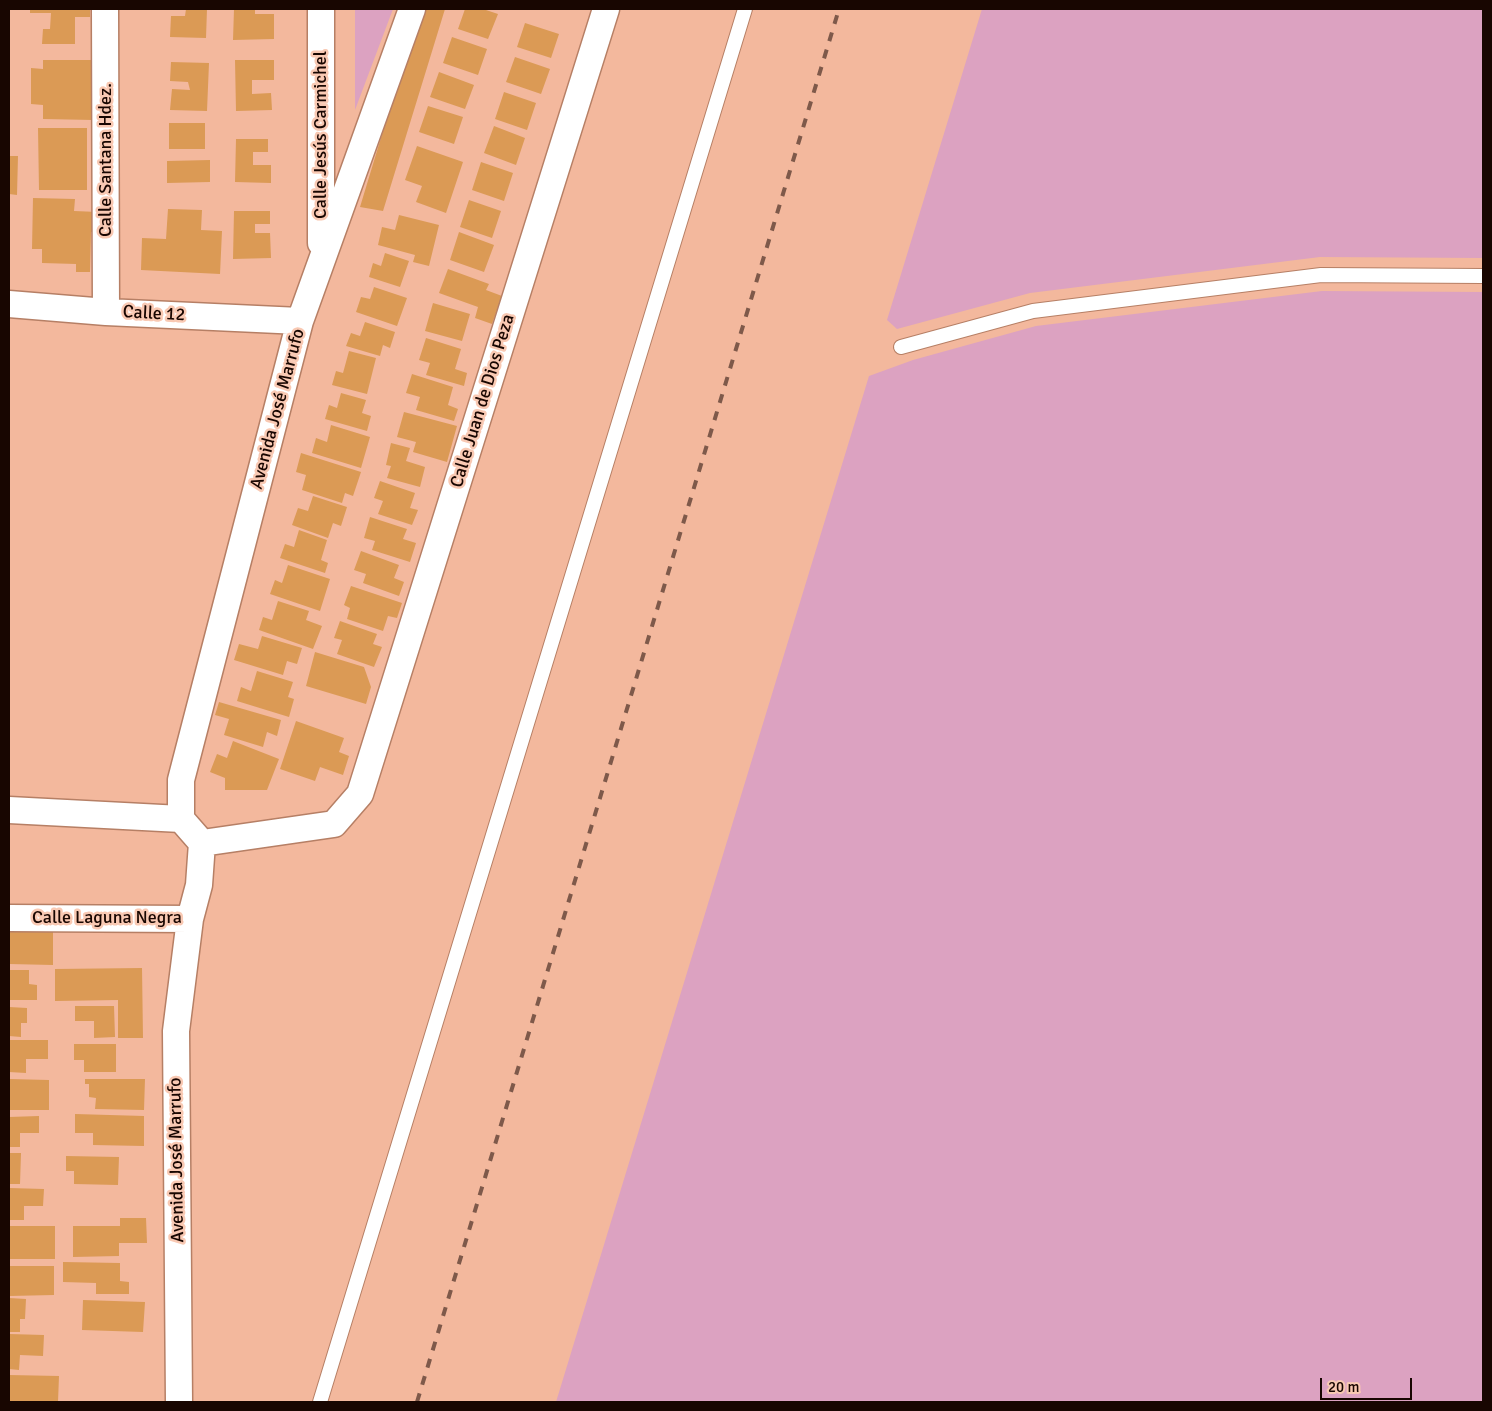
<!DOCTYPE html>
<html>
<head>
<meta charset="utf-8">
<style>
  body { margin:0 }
  #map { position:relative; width:1492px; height:1411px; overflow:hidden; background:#f3b89d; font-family:Signika,sans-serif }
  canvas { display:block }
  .frame { position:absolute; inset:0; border:10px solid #180601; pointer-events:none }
  .scale { position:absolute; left:1320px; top:1378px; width:92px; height:22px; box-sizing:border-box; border:2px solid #180601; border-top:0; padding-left:6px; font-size:15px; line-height:18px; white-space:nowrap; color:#180601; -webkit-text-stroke:4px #f9c9b3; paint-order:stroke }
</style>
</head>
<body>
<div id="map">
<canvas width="1492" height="1411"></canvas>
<div class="frame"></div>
<div class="scale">20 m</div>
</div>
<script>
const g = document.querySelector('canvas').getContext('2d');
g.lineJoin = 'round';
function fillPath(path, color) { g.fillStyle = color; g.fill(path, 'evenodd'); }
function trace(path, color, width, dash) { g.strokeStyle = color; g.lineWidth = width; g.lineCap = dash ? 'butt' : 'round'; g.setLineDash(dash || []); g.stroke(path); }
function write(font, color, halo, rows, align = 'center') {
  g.font = font + ' Signika,sans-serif'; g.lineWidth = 5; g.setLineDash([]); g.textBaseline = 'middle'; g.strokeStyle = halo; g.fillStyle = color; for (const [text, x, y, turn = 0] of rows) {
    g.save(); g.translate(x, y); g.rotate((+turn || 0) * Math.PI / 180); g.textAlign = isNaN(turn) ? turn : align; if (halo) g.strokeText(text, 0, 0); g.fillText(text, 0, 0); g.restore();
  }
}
fillPath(new Path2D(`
  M 355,9 L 393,9 L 355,110 Z
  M 982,9 L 1483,9 L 1483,258 L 1320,257 L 1030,293 L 897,329 L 887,320 Z
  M 1322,291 L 1483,292 L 1483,1402 L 556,1402 L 869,376 L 913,360 L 1036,326 Z`), '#dca2c1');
fillPath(new Path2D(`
  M 30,9 L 90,9 L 90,17 L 75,17 L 75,44 L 42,44 L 43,29 L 50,29 L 51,13 L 30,13 Z
  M 186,9 L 207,9 L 206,38 L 170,37 L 171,16 L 185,16 Z
  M 234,9 L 255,9 L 255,14 L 274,14 L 274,39 L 233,40 Z
  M 420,9 L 445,9 L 383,211 L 360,207 Z
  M 465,9 L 483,9 L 498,14 L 488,39 L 458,29 Z
  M 525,23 L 559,34 L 551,58 L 517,47 Z
  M 452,37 L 487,49 L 478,75 L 443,63 Z
  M 515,57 L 550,69 L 541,94 L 506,82 Z
  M 43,60 L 94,60 L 93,120 L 43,119 L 43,105 L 31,104 L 31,68 L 43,69 Z
  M 235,60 L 274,60 L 274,80 L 252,80 L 252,94 L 271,93 L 272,110 L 236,111 Z
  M 171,62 L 209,63 L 207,111 L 170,110 L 172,89 L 190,90 L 188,82 L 170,81 Z
  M 439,72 L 474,85 L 465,109 L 430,97 Z
  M 504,92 L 536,103 L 527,130 L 495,119 Z
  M 428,106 L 463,117 L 454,144 L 419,132 Z
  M 169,123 L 205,123 L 205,149 L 169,149 Z
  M 494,126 L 525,138 L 516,165 L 484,153 Z
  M 38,128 L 87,128 L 87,190 L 39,190 Z
  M 236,139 L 268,139 L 268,152 L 253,152 L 253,165 L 271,165 L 271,183 L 235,182 Z
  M 417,146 L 463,162 L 446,213 L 416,202 L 422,186 L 405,180 Z
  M 9,156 L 18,156 L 17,195 L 9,194 Z
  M 210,160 L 210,182 L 167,183 L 167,161 Z
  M 481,162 L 513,173 L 504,201 L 472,190 Z
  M 33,198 L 75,199 L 74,211 L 98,212 L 97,232 L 91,232 L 90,272 L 76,272 L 76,264 L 42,263 L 42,249 L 32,249 Z
  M 469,200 L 501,211 L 492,238 L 460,227 Z
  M 168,209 L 202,210 L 201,230 L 222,231 L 220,274 L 141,270 L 142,238 L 166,239 Z
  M 234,211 L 270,211 L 270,224 L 255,224 L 255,233 L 270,233 L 271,258 L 233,259 Z
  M 399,215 L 439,225 L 429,266 L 413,262 L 415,255 L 378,245 L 382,227 L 395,230 Z
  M 459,232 L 494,245 L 484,272 L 450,260 Z
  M 385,253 L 409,261 L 400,287 L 369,277 L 373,263 L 381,266 Z
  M 448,269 L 489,284 L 486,290 L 502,296 L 492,324 L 475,318 L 478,307 L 439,293 Z
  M 374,287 L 407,298 L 397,326 L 356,312 L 361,297 L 370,299 Z
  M 433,303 L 470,314 L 462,341 L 425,331 Z
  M 365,322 L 395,332 L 390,348 L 383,345 L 380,356 L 346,346 L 351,333 L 360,336 Z
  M 426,338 L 461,349 L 455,369 L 467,373 L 464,386 L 426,375 L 430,363 L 419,360 Z
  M 349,351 L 376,358 L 367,394 L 332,385 L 336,371 L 343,373 Z
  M 412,374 L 453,387 L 448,405 L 458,409 L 454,421 L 416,410 L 420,397 L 406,393 Z
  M 341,393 L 366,400 L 362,413 L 371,416 L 367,431 L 325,419 L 329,405 L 337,408 Z
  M 404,412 L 457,426 L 447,462 L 413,452 L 416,442 L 397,437 Z
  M 331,425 L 370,437 L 361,468 L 312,453 L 316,438 L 327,442 Z
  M 391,443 L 410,448 L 406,461 L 425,467 L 420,487 L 387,478 L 391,466 L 386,465 Z
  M 301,453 L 361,472 L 353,496 L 345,493 L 342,503 L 302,490 L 306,475 L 296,472 Z
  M 380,481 L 415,493 L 410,508 L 418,510 L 412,525 L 378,514 L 383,501 L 374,498 Z
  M 313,496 L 347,507 L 341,526 L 333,523 L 328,538 L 292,525 L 298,508 L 308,511 Z
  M 370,517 L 407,529 L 403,539 L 416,543 L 410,562 L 372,550 L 375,541 L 364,538 Z
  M 299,530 L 327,540 L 321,560 L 328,563 L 325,573 L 280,558 L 285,544 L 294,547 Z
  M 361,551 L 399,565 L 394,578 L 404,582 L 399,596 L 363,583 L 366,574 L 354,570 Z
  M 288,565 L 330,579 L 320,611 L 270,594 L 275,580 L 282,583 Z
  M 351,586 L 402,603 L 397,618 L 388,616 L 383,631 L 347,619 L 350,608 L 344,605 Z
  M 278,601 L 309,611 L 306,620 L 322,626 L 313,649 L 259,630 L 263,617 L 272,620 Z
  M 340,621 L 377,634 L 373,644 L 382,647 L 374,667 L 337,654 L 342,640 L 334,638 Z
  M 262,636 L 302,648 L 297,664 L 287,661 L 283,675 L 234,660 L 239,644 L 258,649 Z
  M 315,652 L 364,667 L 371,687 L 366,704 L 306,686 Z
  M 257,671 L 293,682 L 288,697 L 294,699 L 289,717 L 237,701 L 241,687 L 251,691 Z
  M 219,702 L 281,720 L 277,736 L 267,732 L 263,747 L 224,735 L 229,719 L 215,715 Z
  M 296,721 L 344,738 L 339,752 L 349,756 L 343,775 L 320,767 L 315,781 L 280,769 Z
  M 233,741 L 279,759 L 267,790 L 225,790 L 225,778 L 210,772 L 217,754 L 227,758 Z
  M 9,927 L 53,928 L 53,965 L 9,964 Z
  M 142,968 L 143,1038 L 118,1038 L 118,1000 L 55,1001 L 55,969 Z
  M 9,970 L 29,970 L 29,984 L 37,985 L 37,1000 L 9,1000 Z
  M 75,1006 L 114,1006 L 115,1037 L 94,1038 L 94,1021 L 75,1021 Z
  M 9,1007 L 27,1008 L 27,1023 L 21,1023 L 21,1037 L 9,1036 Z
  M 9,1040 L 48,1040 L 48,1059 L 26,1059 L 26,1073 L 9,1072 Z
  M 74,1044 L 116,1044 L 116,1072 L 84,1072 L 84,1060 L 74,1060 Z
  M 9,1079 L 49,1080 L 49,1110 L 9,1110 Z
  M 85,1079 L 145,1079 L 144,1110 L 95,1109 L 96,1098 L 89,1097 L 89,1084 L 85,1084 Z
  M 75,1114 L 144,1116 L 144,1146 L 93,1145 L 93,1133 L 75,1133 Z
  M 39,1116 L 39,1133 L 20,1133 L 20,1147 L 9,1147 L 9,1117 Z
  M 9,1153 L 21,1153 L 20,1184 L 9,1184 Z
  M 66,1156 L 119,1157 L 118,1185 L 74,1184 L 74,1171 L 66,1171 Z
  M 9,1188 L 44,1189 L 43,1206 L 24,1206 L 24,1220 L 9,1220 Z
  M 120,1218 L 146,1218 L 147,1243 L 119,1243 L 119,1256 L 73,1257 L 73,1226 L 120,1226 Z
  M 9,1226 L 55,1226 L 55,1259 L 9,1259 Z
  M 63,1262 L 120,1263 L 120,1281 L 129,1282 L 129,1294 L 96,1294 L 96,1283 L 63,1282 Z
  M 9,1266 L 54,1266 L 54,1295 L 9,1296 Z
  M 9,1298 L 26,1299 L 25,1319 L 20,1319 L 20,1332 L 9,1332 Z
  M 83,1300 L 145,1302 L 143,1332 L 82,1330 Z
  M 9,1334 L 44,1335 L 43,1356 L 20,1355 L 19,1370 L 9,1369 Z
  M 9,1375 L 59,1376 L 58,1402 L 9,1402 Z`), '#db9a55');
const service = new Path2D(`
  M 901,347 L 1033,311 L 1321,275 L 1483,276
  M 320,1402 L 745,9`);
const minor = new Path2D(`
  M 105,9 L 106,312
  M 321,9 L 321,243
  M 9,304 L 106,312 L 300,321
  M 9,810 L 181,819 L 202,843 L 199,885 L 190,919 L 176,1031 L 179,1402
  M 181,819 L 181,780 L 300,321 L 412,9
  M 202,843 L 334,824 L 360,794 L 606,9
  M 9,918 L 190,919`);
trace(service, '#b67f65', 16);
trace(minor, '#b67f65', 29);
trace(service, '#fff', 14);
trace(minor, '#fff', 26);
trace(new Path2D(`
  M 417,1402 L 839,9`), '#7e594a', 4, [9, 9]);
write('18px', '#180601', '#f9c9b3', [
  ["Calle Jesús Carmichel",321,135,-90],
  ["Calle Santana Hdez.",106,160,-90],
  ["Calle 12",154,314,3],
  ["Calle Juan de Dios Peza",483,401,-73],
  ["Avenida José Marrufo",278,409,-75],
  ["Calle Laguna Negra",107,918],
  ["Avenida José Marrufo",177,1160,-91]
]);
</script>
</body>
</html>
